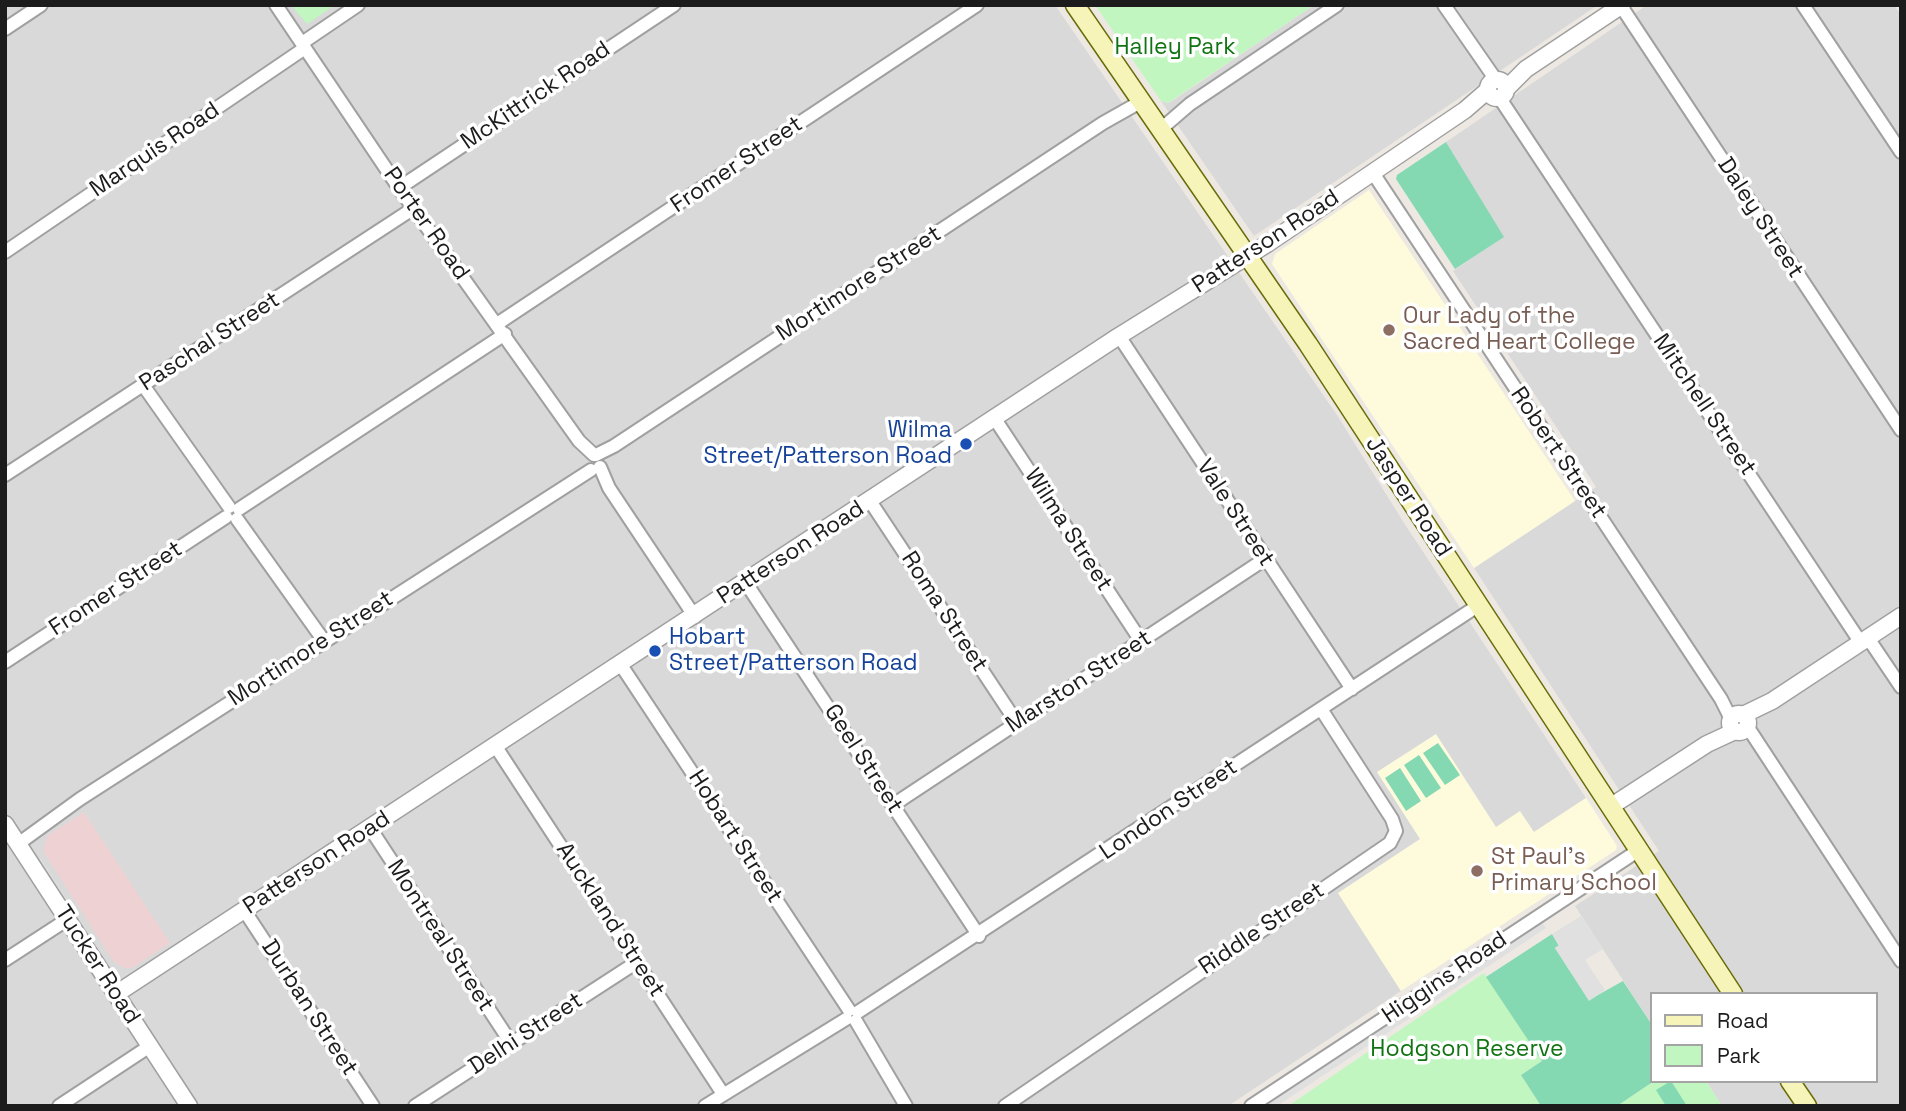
<!DOCTYPE html>
<html>
<head>
<meta charset="utf-8">
<style>
  body { margin:0 }
  #map { position:relative; width:1906px; height:1111px; overflow:hidden; background:#ede9e2; font-family:"Space Grotesk",sans-serif }
  canvas { display:block }
  .frame { position:absolute; inset:0; border:7px solid #1c1c1c; pointer-events:none }
  .legend { position:absolute; left:1650px; top:992px; width:228px; height:91px; box-sizing:border-box; background:#fff; border:2px solid #a4a4a4; margin:0; padding:9px 12px; list-style:none; font-size:21px; color:#1c1c1c }
  .legend li { display:flex; align-items:center; gap:14px; height:35px }
  .legend b { width:35px; border:2px solid #a4a4a4 }
</style>
</head>
<body>
<div id="map">
<canvas width="1906" height="1111"></canvas>
<div class="frame"></div>
<ul class="legend">
<li><b style="height:9px;background:#f6f4b8"></b>Road</li>
<li><b style="height:19px;background:#c1f6c1"></b>Park</li>
</ul>
</div>
<script>
const g = document.querySelector('canvas').getContext('2d');
g.lineJoin = 'round';
function fillPath(path, color) { g.fillStyle = color; g.fill(path, 'evenodd'); }
function trace(path, color, width, dash) { g.strokeStyle = color; g.lineWidth = width; g.lineCap = dash ? 'butt' : 'round'; g.setLineDash(dash || []); g.stroke(path); }
function write(font, color, halo, rows, align = 'center') {
  g.font = font + ' "Space Grotesk",sans-serif'; g.lineWidth = 7; g.setLineDash([]); g.textBaseline = 'middle'; g.strokeStyle = halo; g.fillStyle = color; for (const [text, x, y, turn = 0] of rows) {
    g.save(); g.translate(x, y); g.rotate((+turn || 0) * Math.PI / 180); g.textAlign = isNaN(turn) ? turn : align; if (halo) g.strokeText(text, 0, 0); g.fillText(text, 0, 0); g.restore();
  }
}
fillPath(new Path2D(`
  M 5,5 L 1055,5 L 1337,415 L 1404,523 L 1586,798 L 1534,832 L 1496,827 L 1378,773 L 1421,839 L 1338,893 L 1401,991 L 1228,1106 L 5,1106 Z
  M 1314,5 L 1598,5 L 1254,236 L 1161,101 L 1169,103 Z
  M 1647,5 L 1894,5 L 1901,15 L 1901,1106 L 1722,1106 L 1706,1081 L 1876,1081 L 1876,994 L 1652,994 L 1652,1025 L 1575,906 L 1659,851 L 1474,568 L 1596,487 L 1453,271 L 1503,237 L 1446,142 Z`), '#dad9d9');
fillPath(new Path2D(`
  M 84,812 L 170,943 L 135,966 L 127,969 L 114,962 L 43,851 L 47,836 Z`), '#eed2d3');
fillPath(new Path2D(`
  M 1369,190 L 1575,501 L 1474,568 L 1272,264 L 1275,254 Z
  M 1436,734 L 1496,827 L 1520,811 L 1534,832 L 1586,798 L 1617,846 L 1616,850 L 1401,991 L 1338,893 L 1420,839 L 1377,772 Z`), '#fdfbdc');
fillPath(new Path2D(`
  M 291,5 L 335,5 L 307,24 Z
  M 1095,5 L 1314,5 L 1168,103 L 1161,101 Z
  M 1484,973 L 1542,1061 L 1521,1075 L 1541,1106 L 1288,1106 Z
  M 1654,1081 L 1706,1081 L 1722,1106 L 1617,1106 Z`), '#c1f6c1');
fillPath(new Path2D(`
  M 1446,142 L 1504,237 L 1455,269 L 1396,179 L 1397,175 Z
  M 1438,743 L 1460,775 L 1445,785 L 1423,753 Z
  M 1419,755 L 1441,788 L 1426,798 L 1404,765 Z
  M 1400,768 L 1421,801 L 1406,811 L 1385,778 Z
  M 1552,934 L 1559,946 L 1555,948 L 1589,1000 L 1623,981 L 1652,1025 L 1654,1081 L 1617,1106 L 1541,1106 L 1521,1075 L 1542,1061 L 1486,977 Z
  M 1671,1081 L 1687,1106 L 1666,1106 L 1656,1090 Z`), '#84d9b2');
fillPath(new Path2D(`
  M 34,857 L 41,859 L 107,963 L 107,970 Z
  M 1581,916 L 1603,949 L 1585,960 L 1605,990 L 1589,1001 L 1555,948 L 1559,945 L 1552,934 Z
  M 1541,921 L 1546,928 L 1277,1106 L 1262,1106 Z`), '#e0e0e0');
const minor = new Path2D(`
  M 276,5 L 399,188 L 579,441 L 594,455
  M 1444,5 L 1496,80
  M 1803,5 L 1901,152
  M 1621,6 L 1901,430
  M 5,29 L 41,5
  M 302,43 L 358,5
  M 1499,97 L 1861,643
  M 1161,129 L 1190,104 L 1337,5
  M 1373,173 L 1721,699 L 1731,719
  M 399,188 L 674,5
  M 5,252 L 305,48
  M 497,324 L 977,5
  M 1119,336 L 1352,689
  M 143,385 L 229,507
  M 995,419 L 1141,641
  M 596,455 L 614,446 L 1103,123 L 1142,101
  M 600,467 L 609,488 L 695,617
  M 5,475 L 414,208
  M 870,501 L 1017,723
  M 239,509 L 505,334
  M 237,519 L 324,641
  M 746,583 L 979,936
  M 1868,638 L 1901,687
  M 5,662 L 226,517
  M 621,665 L 849,1010
  M 1747,726 L 1901,961
  M 496,747 L 723,1094
  M 893,805 L 1265,559
  M 370,828 L 511,1043
  M 18,844 L 80,799 L 591,470
  M 244,910 L 373,1106
  M 5,960 L 68,919
  M 858,1012 L 1479,605
  M 856,1021 L 906,1106
  M 59,1106 L 150,1046
  M 415,1106 L 637,962
  M 705,1106 L 846,1019
  M 1005,1106 L 1390,843 L 1396,831 L 1392,819 L 1321,709
  M 1251,1106 L 1639,850`);
const tertiary = new Path2D(`
  M1488 89a9 9 0 1 1 18 0a9 9 0 1 1-18 0Z
  M 1506,89 L 1526,69 L 1622,5
  M1730 723a9 9 0 1 1 18 0a9 9 0 1 1-18 0Z
  M 1743,715 L 1772,701 L 1901,616
  M 1610,807 L 1707,744 L 1735,731
  M 5,824 L 189,1106
  M 116,994 L 1119,336 L 1267,244 L 1465,110 L 1488,90`);
const secondary = new Path2D(`
  M 1075,5 L 1308,344 L 1733,994
  M 1790,1081 L 1807,1106`);
trace(minor, '#a0a0a0', 16);
trace(tertiary, '#a0a0a0', 19);
trace(secondary, '#696d0a', 21);
trace(minor, '#fff', 12);
trace(tertiary, '#fff', 16);
trace(secondary, '#f6f4b8', 18);
for (const [x, y, r, color] of [
  [1389,330,7,"#8d6e63"],
  [966,444,7,"#1a4fb4"],
  [655,651,7,"#1a4fb4"],
  [1477,871,7,"#8d6e63"]
]) { const dot = new Path2D(); dot.arc(x, y, r, 0, 2 * Math.PI); g.fillStyle = color; g.fill(dot); trace(dot, '#fff', 2.5); }
write('23px', '#117412', '#fff', [
  ["Halley Park",1175,48],
  ["Hodgson Reserve",1467,1050]
]);
write('23px', '#1c1c1c', '#fff', [
  ["McKittrick Road",536,96,-34],
  ["Marquis Road",155,150,-34],
  ["Fromer Street",737,165,-34],
  ["Daley Street",1760,218,57],
  ["Porter Road",426,224,55],
  ["Patterson Road",1266,242,-33],
  ["Mortimore Street",859,284,-33],
  ["Paschal Street",210,342,-33],
  ["Mitchell Street",1704,405,56],
  ["Robert Street",1558,453,56],
  ["Jasper Road",1408,497,57],
  ["Vale Street",1235,513,57],
  ["Wilma Street",1068,530,57],
  ["Patterson Road",791,553,-33],
  ["Fromer Street",116,589,-33],
  ["Roma Street",944,612,57],
  ["Mortimore Street",311,649,-33],
  ["Marston Street",1079,682,-33],
  ["Geel Street",863,759,57],
  ["London Street",1169,810,-34],
  ["Hobart Street",735,837,57],
  ["Patterson Road",317,863,-33],
  ["Auckland Street",610,920,57],
  ["Riddle Street",1262,929,-34],
  ["Montreal Street",440,936,57],
  ["Tucker Road",97,965,57],
  ["Higgins Road",1445,978,-34],
  ["Durban Street",309,1008,57],
  ["Delhi Street",526,1034,-33]
]);
write('23px', '#785e54', '#fff', [
  ["Our Lady of the",1403,317],
  ["Sacred Heart College",1403,343],
  ["St Paul's",1491,858],
  ["Primary School",1491,884]
], 'left');
write('23px', '#164399', '#fff', [
  ["Wilma",952,431],
  ["Street/Patterson Road",952,457],
  ["Hobart",669,638,"left"],
  ["Street/Patterson Road",669,664,"left"]
], 'right');
</script>
</body>
</html>
